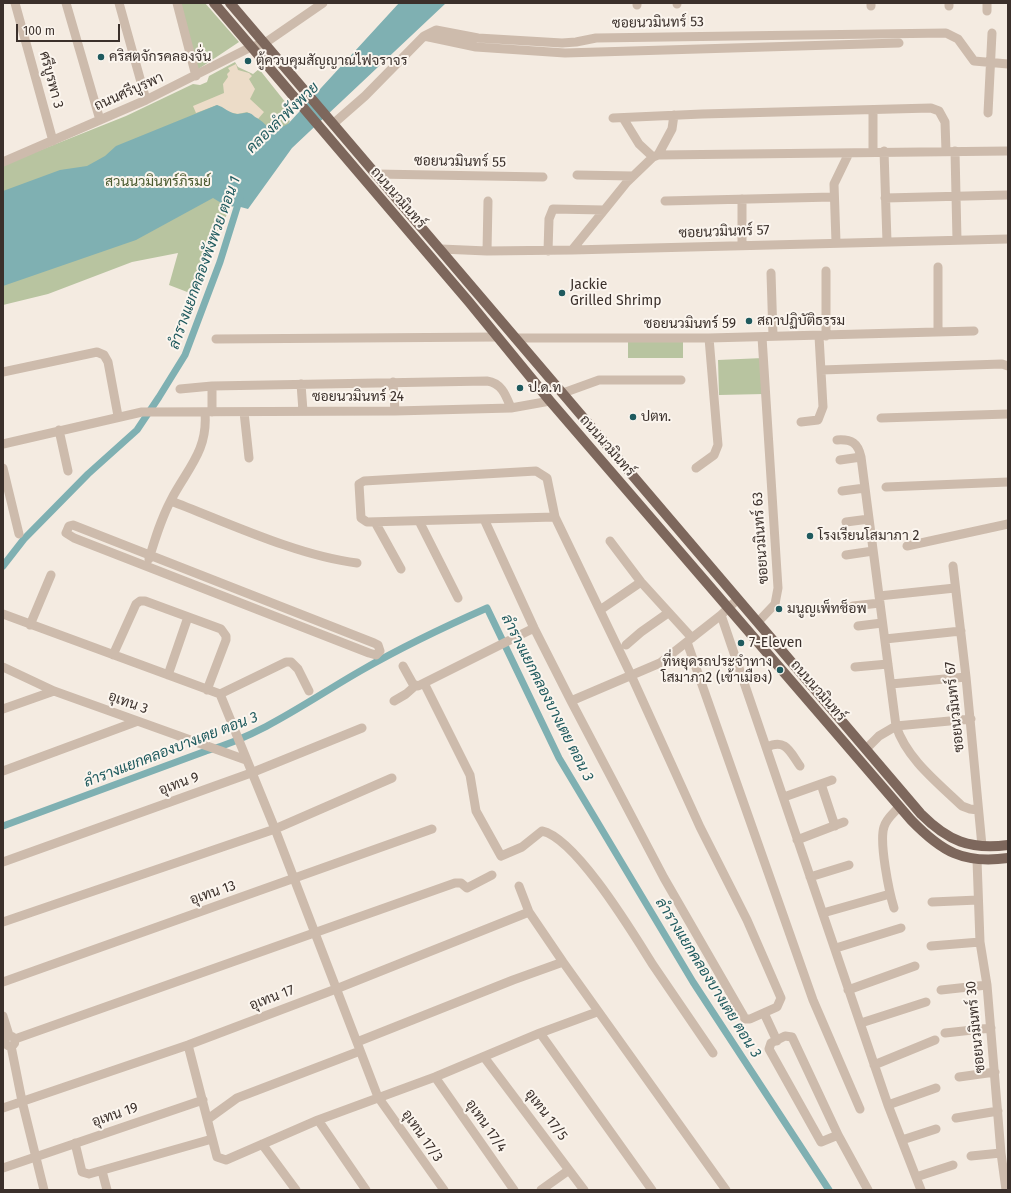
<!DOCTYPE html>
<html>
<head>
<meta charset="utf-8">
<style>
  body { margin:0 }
  #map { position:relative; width:1011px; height:1193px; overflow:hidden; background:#f4ebe1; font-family:"Fira Sans",sans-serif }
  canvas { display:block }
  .frame { position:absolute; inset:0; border:4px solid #3b302b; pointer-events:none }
  .scale { position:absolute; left:16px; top:24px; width:104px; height:18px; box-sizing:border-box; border:2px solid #3b302b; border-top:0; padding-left:5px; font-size:12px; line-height:14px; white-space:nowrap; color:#3b302b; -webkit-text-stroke:3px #fbf5ee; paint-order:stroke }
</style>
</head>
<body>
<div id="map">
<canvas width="1011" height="1193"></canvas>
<div class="frame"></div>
<div class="scale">100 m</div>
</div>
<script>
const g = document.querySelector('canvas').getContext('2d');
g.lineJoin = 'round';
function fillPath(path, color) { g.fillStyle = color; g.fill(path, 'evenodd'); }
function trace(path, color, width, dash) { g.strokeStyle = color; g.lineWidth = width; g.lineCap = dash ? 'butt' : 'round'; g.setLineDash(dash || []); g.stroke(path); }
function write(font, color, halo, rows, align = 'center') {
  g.font = font + ' "Fira Sans",Sarabun,sans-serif'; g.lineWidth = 4; g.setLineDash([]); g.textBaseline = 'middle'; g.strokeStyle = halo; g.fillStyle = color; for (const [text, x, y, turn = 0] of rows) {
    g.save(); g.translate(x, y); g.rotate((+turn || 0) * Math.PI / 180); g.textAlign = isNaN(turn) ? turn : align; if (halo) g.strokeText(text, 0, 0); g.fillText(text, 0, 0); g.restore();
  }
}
fillPath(new Path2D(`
  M 179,3 L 205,3 L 239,42 L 197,70 Z
  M 235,62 L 238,67 L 253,74 L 259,69 L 290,108 L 284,114 L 290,121 L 288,125 L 276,130 L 228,207 L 228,212 L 210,250 L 195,295 L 169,285 L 178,253 L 132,262 L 48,294 L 3,305 L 3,165 L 126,116 L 193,84 L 200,85 L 207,82 L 209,76 Z
  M 628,340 L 683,340 L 683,358 L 628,358 Z
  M 763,358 L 764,394 L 719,395 L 718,360 Z`), '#b8c4a0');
fillPath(new Path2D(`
  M 236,64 L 238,70 L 249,73 L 252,76 L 249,79 L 255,89 L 250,99 L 264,112 L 258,119 L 247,112 L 238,114 L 228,112 L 217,105 L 196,113 L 193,106 L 224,93 L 223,84 L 228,77 L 227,74 L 230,71 L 228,68 Z`), '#ecdcc8');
fillPath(new Path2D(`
  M 399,3 L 446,3 L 292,148 L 248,209 L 237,206 L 228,207 L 213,198 L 136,240 L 3,286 L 3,191 L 60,170 L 87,166 L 105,156 L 116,146 L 217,105 C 224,107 229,113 237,114 C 241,114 245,112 249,113 C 253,114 254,117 257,118 C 272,127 266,135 288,124 Z`), '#7fb0b2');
trace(new Path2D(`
  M 3,566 L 24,539 L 88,474 L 137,430 L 159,397 L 185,355 L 220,262 L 240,198
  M 3,826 L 206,751 C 263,735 311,699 362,670 C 402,647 444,627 487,608 L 559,758 L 693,982 L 829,1190`), '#7fb0b2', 7);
trace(new Path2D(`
  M 15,3 L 53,141
  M 66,3 L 100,120
  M 119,3 L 146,100
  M 177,3 L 196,76
  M 677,3 L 677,4
  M 871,3 L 871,6
  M 949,3 L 949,6
  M 637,5 L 637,3
  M 987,11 L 987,3
  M 424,36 L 476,47 L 565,53 L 899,43
  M 988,113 L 992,33
  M 613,118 L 702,114 L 931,108 L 939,111 L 945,122 L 946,151
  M 623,118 L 639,144 L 653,157
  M 333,124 L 365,96 L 424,36 L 436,30 L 478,38 L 562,43 L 576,42 L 596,38 L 946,33 L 958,39 L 974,61 L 1008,64
  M 873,151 L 873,110
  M 884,151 L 887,242
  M 955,151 L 957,240
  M 658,155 L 1008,151
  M 3,162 L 146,100 L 251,47 L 265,43 L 323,3
  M 376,174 L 543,177
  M 577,175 L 633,176
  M 885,198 L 1008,195
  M 665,201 L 833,197
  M 836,242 L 834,184 L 849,153
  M 742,245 L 742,199
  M 441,249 L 487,251 L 572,250 L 1008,239
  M 572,250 L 627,182 L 653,157 L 658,155 L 672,129 L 674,115
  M 487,251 L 488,201
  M 548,251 L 549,219 L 553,209 L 604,210
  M 826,271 L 826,336
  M 771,273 L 773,336
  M 938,332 L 938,267
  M 515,338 L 709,338 L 974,331
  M 216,339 L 498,337
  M 821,370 L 1002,364 L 1008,366
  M 3,372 L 97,352 L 104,355 L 108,362 L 118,416
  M 393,382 L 395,411
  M 301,384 L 303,411
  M 212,386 L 212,412
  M 180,389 L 212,386 L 487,381 C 502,383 506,396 511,408
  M 563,393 L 599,380 L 681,380
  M 244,412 L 249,458
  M 881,418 L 1008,414
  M 801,422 L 818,420 L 823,407 L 819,336
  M 59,430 L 68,471
  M 837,440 C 852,439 858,443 861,457 L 896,726 C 907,759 937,782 962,806 L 970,809 L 978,810
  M 3,444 L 142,412 L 395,411 L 511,408 L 550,401
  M 840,460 L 861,457
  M 3,468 L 19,534
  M 696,468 L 714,455 L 718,445 L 709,338
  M 886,487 L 1008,482
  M 842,491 L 865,488
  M 171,501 C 226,522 298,556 357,563
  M 484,519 L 534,628 L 571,701 L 664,878 L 743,1015 L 745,1019 L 750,1019 L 777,1007 L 781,998 L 747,920 L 700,827 L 631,675 L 555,517 L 547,478 L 536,471 L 364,481 L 359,484 L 361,518 L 367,522 L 555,517
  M 419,521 L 458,598
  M 375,522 L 401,569
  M 846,522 L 869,519
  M 73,525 L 374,643 L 378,645 L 380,651 L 376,655 L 369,653 L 74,538 L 66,533 L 69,526 Z
  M 610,541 L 641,582 L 692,638
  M 907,546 L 1008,524
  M 846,555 L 873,551
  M 149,559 C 155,539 161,519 171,500 C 187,469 208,451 205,413
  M 953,566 L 966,677 L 982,846
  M 879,596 L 955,588
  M 853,606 L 880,603
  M 603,608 L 641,582
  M 3,614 L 220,694 L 286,662 L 291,662 L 298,669 L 309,691
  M 721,615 L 888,1105 L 921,1190
  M 758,622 L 775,604 L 778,588 L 762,337
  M 30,625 L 51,575
  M 858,626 L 882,623
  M 885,639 L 961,631
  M 687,642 L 813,1000 L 860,1109
  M 626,645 L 641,632 L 668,613
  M 113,655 L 136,604 L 140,601 L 145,601 L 221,629 L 226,636 L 226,640 L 207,690
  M 403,666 L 413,684 L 418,686 L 534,628
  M 3,667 L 54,691 L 246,760
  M 855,667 L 888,664
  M 168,675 L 188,617
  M 424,683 L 470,775 L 476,811 L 501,856 L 522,847 L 542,831 C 576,838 634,935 653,965 C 673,994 693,1024 713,1053
  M 891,684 L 966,677
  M 220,694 L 275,829 L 378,1097 L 444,1190
  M 394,701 L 406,694 L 415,686
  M 571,701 L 660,663 L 721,615 L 738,599
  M 3,709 L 54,691
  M 767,747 C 786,738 790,752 800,766
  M 866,749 L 879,736 L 896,726 L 971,719
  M 3,771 L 138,721
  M 821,784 L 835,826
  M 784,797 L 832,780
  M 797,840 L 844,822
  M 977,860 L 980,942 L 987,985 L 1001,1153 L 1006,1190
  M 3,862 L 251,773 L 362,728
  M 810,877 L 849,865
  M 519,886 L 529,912 L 563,962 L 726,1190
  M 932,902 L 978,900
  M 894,908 C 889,892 879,842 884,827 C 886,819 894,813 899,807
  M 823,913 L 890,894
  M 3,922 L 275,829 L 392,778
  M 931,946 L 980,942
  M 836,948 L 901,928
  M 3,982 L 432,829
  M 848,990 L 915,966
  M 941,990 L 987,985
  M 764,1013 L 777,1041
  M 3,1016 L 9,1035
  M 861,1023 L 926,1002
  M 540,1033 L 652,1190
  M 945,1033 L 991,1028
  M5 1041a5 5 0 1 1 10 0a5 5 0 1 1-10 0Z
  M 15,1039 L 455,883 L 461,883 L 467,888 L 492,875
  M 357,1042 L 513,980 L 563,962
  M 188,1045 L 217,1157 L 226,1160 L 318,1120 L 435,1077 L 540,1033 L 597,1012
  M 11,1046 L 22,1101 L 44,1190
  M 484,1057 L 584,1190
  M 874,1065 L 935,1040
  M 435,1077 L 514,1190
  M 959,1077 L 995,1072
  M 888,1105 L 936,1088
  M 3,1108 L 188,1045 L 336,989 L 529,912
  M 956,1118 L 998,1111
  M 208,1119 L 237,1098 L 360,1051
  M 318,1120 L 366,1190
  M 838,1135 L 821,1142 L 769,1049 L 771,1043 L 785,1036 L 792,1037 L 838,1135 L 868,1190
  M 902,1140 L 936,1129
  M 75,1143 L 82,1172 L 89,1174 L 212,1139
  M 262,1144 L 296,1190
  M 971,1156 L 1001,1153
  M 3,1168 L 203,1100
  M 102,1171 L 107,1190
  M 916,1177 L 953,1165
  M 541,1190 L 569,1170`), '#cdbbac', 9);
trace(new Path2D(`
  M 214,3 L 469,302 L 550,401 L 911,820 C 942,852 963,864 1008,858
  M 230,3 L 921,814 C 948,841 970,850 1008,845`), '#7d675c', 10);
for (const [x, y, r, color] of [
  [101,57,4,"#1f5a5e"],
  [248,61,4,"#1f5a5e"],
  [562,293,4,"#1f5a5e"],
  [749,321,4,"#1f5a5e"],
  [520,388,4,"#1f5a5e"],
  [633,417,4,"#1f5a5e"],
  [810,536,4,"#1f5a5e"],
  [779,609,4,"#1f5a5e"],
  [741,643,4,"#1f5a5e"],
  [780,670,4,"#1f5a5e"]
]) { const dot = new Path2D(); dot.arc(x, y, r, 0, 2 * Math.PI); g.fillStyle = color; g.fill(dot); trace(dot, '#fbf5ee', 1.5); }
write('14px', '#3b302b', '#fbf5ee', [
  ["ซอยนวมินทร์ 53",658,23,-1],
  ["ศรีบูรพา 3",51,80,75],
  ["ถนนศรีบูรพา",129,92,-24],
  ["ซอยนวมินทร์ 55",460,162,1],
  ["ถนนนวมินทร์",398,198,49],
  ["ซอยนวมินทร์ 57",724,232,-2],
  ["ซอยนวมินทร์ 59",690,324],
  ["ซอยนวมินทร์ 24",358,397],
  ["ถนนนวมินทร์",607,446,49],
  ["ซอยนวมินทร์ 63",761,538,-94],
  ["ถนนนวมินทร์",818,691,49],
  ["อุเทน 3",128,703,20],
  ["ซอยนวมินทร์ 67",955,707,-96],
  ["อุเทน 9",179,784,-20],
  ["อุเทน 13",213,893,-19],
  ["อุเทน 17",272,998,-21],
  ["ซอยนวมินทร์ 30",976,1027,-96],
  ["อุเทน 19",115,1115,-19],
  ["อุเทน 17/5",546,1115,53],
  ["อุเทน 17/4",486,1126,55],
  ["อุเทน 17/3",422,1136,55]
]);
write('14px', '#3b302b', '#fbf5ee', [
  ["คริสตจักรคลองจั่น",109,57],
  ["ตู้ควบคุมสัญญาณไฟจราจร",256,61],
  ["Jackie",570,285],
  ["Grilled Shrimp",570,301],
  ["สถาปฏิบัติธรรม",757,321],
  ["ป.ด.ท",528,388],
  ["ปตท.",641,417],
  ["โรงเรียนโสมาภา 2",818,536],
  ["มนูญเพ็ทช็อพ",787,609],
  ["7-Eleven",749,643],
  ["ที่หยุดรถประจำทาง",772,662,"right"],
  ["โสมาภา2 (เข้าเมือง)",772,678,"right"]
], 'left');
write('14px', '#4a5a2e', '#fbf5ee', [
  ["สวนนวมินทร์ภิรมย์",158,182]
]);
write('italic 15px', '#1f5a5e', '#fbf5ee', [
  ["คลองลำพังพวย",283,118,-44],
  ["ลำรางแยกคลองพังพวย ตอน 1",205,263,-70],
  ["ลำรางแยกคลองบางเตย ตอน 3",547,698,63],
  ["ลำรางแยกคลองบางเตย ตอน 3",171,750,-21],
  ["ลำรางแยกคลองบางเตย ตอน 3",708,978,58]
]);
</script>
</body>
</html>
